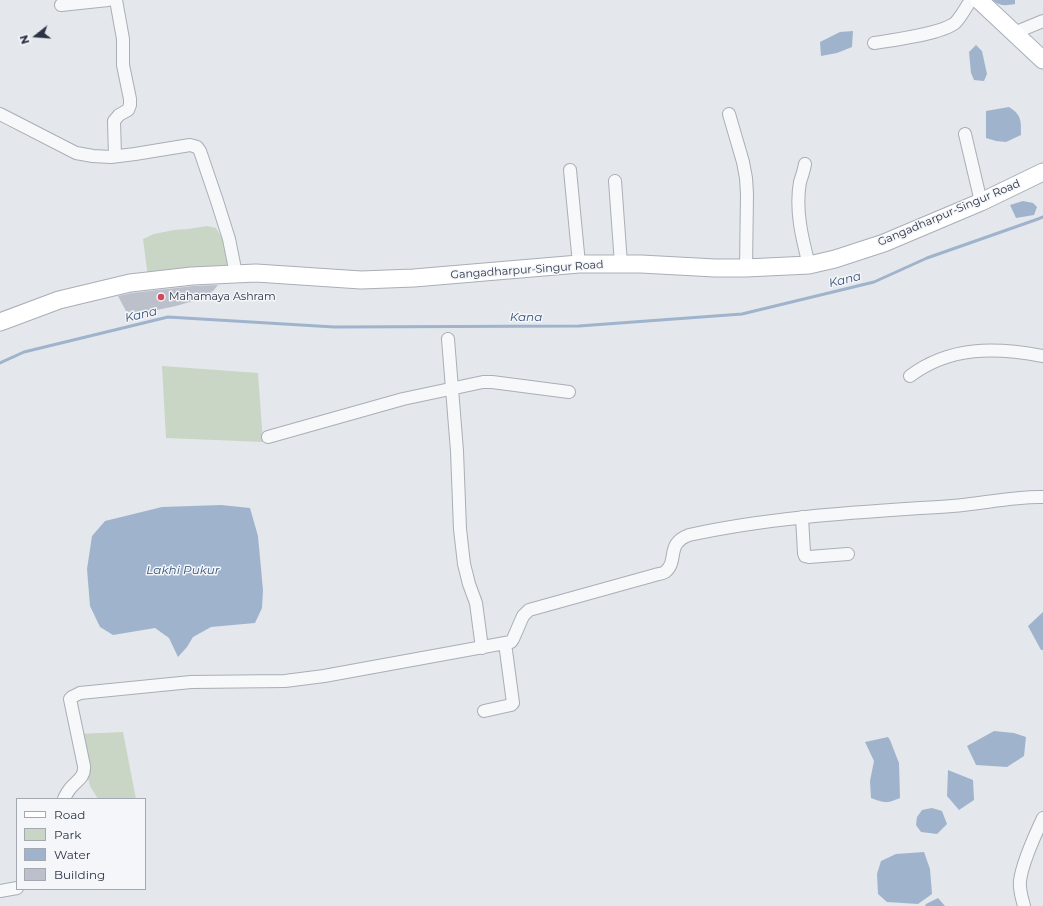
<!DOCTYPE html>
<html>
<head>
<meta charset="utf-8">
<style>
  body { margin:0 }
  #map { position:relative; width:1043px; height:906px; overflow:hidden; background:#e4e7ec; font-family:Montserrat,sans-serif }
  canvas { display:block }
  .legend { position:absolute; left:16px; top:798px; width:130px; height:92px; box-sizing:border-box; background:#f4f6f9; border:1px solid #a4a8b1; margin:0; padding:5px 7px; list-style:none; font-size:12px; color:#2b3445 }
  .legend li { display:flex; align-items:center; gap:8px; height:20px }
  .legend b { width:20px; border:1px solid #a4a8b1 }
  .north { position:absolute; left:16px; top:16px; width:40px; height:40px; -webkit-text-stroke:3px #f4f6f9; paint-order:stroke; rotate:253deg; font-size:11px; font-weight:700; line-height:16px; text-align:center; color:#2b3445 }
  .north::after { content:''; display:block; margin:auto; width:14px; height:18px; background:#2b3445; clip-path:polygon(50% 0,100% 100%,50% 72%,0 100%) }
</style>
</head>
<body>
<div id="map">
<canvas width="1043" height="906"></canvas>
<ul class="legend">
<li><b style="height:5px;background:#fff"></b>Road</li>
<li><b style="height:11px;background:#c9d6c5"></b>Park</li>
<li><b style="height:11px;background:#9fb4cc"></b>Water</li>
<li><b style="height:11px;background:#bbc0ca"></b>Building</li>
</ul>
<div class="north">N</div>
</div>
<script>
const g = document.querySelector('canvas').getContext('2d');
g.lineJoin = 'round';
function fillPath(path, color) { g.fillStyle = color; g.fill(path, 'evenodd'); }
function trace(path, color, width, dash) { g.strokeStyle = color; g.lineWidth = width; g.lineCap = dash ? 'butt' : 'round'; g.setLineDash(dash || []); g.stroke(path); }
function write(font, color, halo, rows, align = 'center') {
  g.font = font + ' Montserrat,sans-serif'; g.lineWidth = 3; g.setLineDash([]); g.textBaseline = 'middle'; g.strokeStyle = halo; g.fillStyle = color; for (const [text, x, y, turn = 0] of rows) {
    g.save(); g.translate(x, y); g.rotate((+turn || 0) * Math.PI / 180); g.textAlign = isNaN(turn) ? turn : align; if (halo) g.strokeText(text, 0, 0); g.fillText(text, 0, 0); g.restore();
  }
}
fillPath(new Path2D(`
  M 207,226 L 216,228 L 229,250 L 231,271 L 148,277 L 143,239 L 154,234 L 174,230 L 188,229 Z
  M 162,366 L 258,373 L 263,442 L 166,438 Z
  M 123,732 L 136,799 L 98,799 L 90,786 L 78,734 Z`), '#c9d6c5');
fillPath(new Path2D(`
  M 992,0 L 1015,0 L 1015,4 C 1005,6 1000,6 992,0 Z
  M 853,31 L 852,47 L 837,53 L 821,56 L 820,42 L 840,32 Z
  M 976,45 L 982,51 L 987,74 L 984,81 L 974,80 L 971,73 L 969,52 Z
  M 1009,107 C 1022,115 1021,121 1021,135 L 1006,142 L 996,141 L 986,138 L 986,111 Z
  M 1023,201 L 1033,203 L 1037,207 L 1034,215 L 1016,218 L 1010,205 Z
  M 221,505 L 250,508 L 258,536 L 263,590 L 262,608 L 255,623 L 211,627 L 193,637 L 187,647 L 178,657 L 169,638 L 155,628 L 113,635 L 100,627 L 90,606 L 87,569 L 92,536 L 105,521 L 162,507 Z
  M 1043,612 L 1043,650 L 1041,650 L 1028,626 Z
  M 994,731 L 1014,733 L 1026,737 L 1024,756 L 1007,767 L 976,765 L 967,746 Z
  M 888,737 L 890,740 L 899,763 L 900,798 C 886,804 885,803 871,798 L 870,781 L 874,761 L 865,742 Z
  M 948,770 L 973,780 L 974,800 L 959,810 L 947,796 Z
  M 932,808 L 942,811 L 947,824 L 937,834 L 921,832 L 916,825 L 917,817 L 922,810 Z
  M 924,852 L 930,869 L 932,894 L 918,904 L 887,902 L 878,894 L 877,874 L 881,861 L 896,854 Z
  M 938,898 L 945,906 L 925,906 L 926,904 Z`), '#9fb4cc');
trace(new Path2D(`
  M 0,363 L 24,352 L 168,317 L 334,327 L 579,326 L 742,314 L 874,282 L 927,258 L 1038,219 L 1043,217`), '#9fb4cc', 3);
fillPath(new Path2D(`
  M 218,285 L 213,291 L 200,299 L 176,306 L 138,314 L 126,311 L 118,296 L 132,293 L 193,286 Z`), '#bbc0ca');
const street = new Path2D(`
  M 61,5 L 108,0
  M 1014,33 L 1043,21
  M 874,43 C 893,40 941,34 955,23 C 961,17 966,7 971,0
  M 0,114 L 76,153 L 93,156 L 111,157 L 135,154 L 190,145 L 197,147 L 200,151 L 217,201 L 229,239 L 236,274
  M 729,114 L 743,162 L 746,178 L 747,194 L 746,268
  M 965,134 L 981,202
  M 115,156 L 114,121 L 119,115 L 128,110 L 130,105 L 130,99 L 123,65 L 123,39 L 116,0
  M 805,164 C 804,170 802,176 800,182 C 795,210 802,238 809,265
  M 570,170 L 579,264
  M 615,181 L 621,264
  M 448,339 L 457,451 L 460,529 L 464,564 L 469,584 L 476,603 L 482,648
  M 910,376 C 950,346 995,347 1043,356
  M 268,437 L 403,399 L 483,382 L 492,382 L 569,392
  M 802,517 L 804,553 L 805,556 L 809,557 L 848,554
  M 484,711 L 511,705 L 513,703 L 505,643
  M 64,799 C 65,796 67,793 69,790 C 75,781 85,779 84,766 L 70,699 L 72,697 L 80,693 L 191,682 L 285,681 L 324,676 L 505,643 L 511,642 L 513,639 L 523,616 L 529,610 L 655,575 C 658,574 662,574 665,572 C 679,561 665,544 689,535 C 775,516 864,512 952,506 C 982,504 1013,496 1043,497
  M 0,891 L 17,888
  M 1024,906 C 1022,898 1019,890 1020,881 C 1022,863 1035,835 1043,818`);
const secondary = new Path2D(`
  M 979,0 L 1043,60
  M 0,322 L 59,300 L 130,283 L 192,276 L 256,273 L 361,280 L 414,278 L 579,264 L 641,264 L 715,268 L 746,268 L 809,265 L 835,259 L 884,243 L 981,202 L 1043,172`);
trace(street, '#a9aeb7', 14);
trace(secondary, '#a9aeb7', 19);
trace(street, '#f7f8fa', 12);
trace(secondary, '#fff', 17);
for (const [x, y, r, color] of [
  [161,297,4,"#d1495b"]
]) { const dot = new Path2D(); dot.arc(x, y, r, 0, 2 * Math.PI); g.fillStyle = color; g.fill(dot); trace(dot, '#f4f6f9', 1.5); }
write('11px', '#2b3445', '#f4f6f9', [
  ["Gangadharpur-Singur Road",949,213,-23],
  ["Gangadharpur-Singur Road",527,270,-4]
]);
write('11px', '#2b3445', '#f4f6f9', [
  ["Mahamaya Ashram",169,297]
], 'left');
write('italic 12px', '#34527a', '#f4f6f9', [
  ["Kana",845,280,-14],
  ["Kana",141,315,-13],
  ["Kana",526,317],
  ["Lakhi Pukur",183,570]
]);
</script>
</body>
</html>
